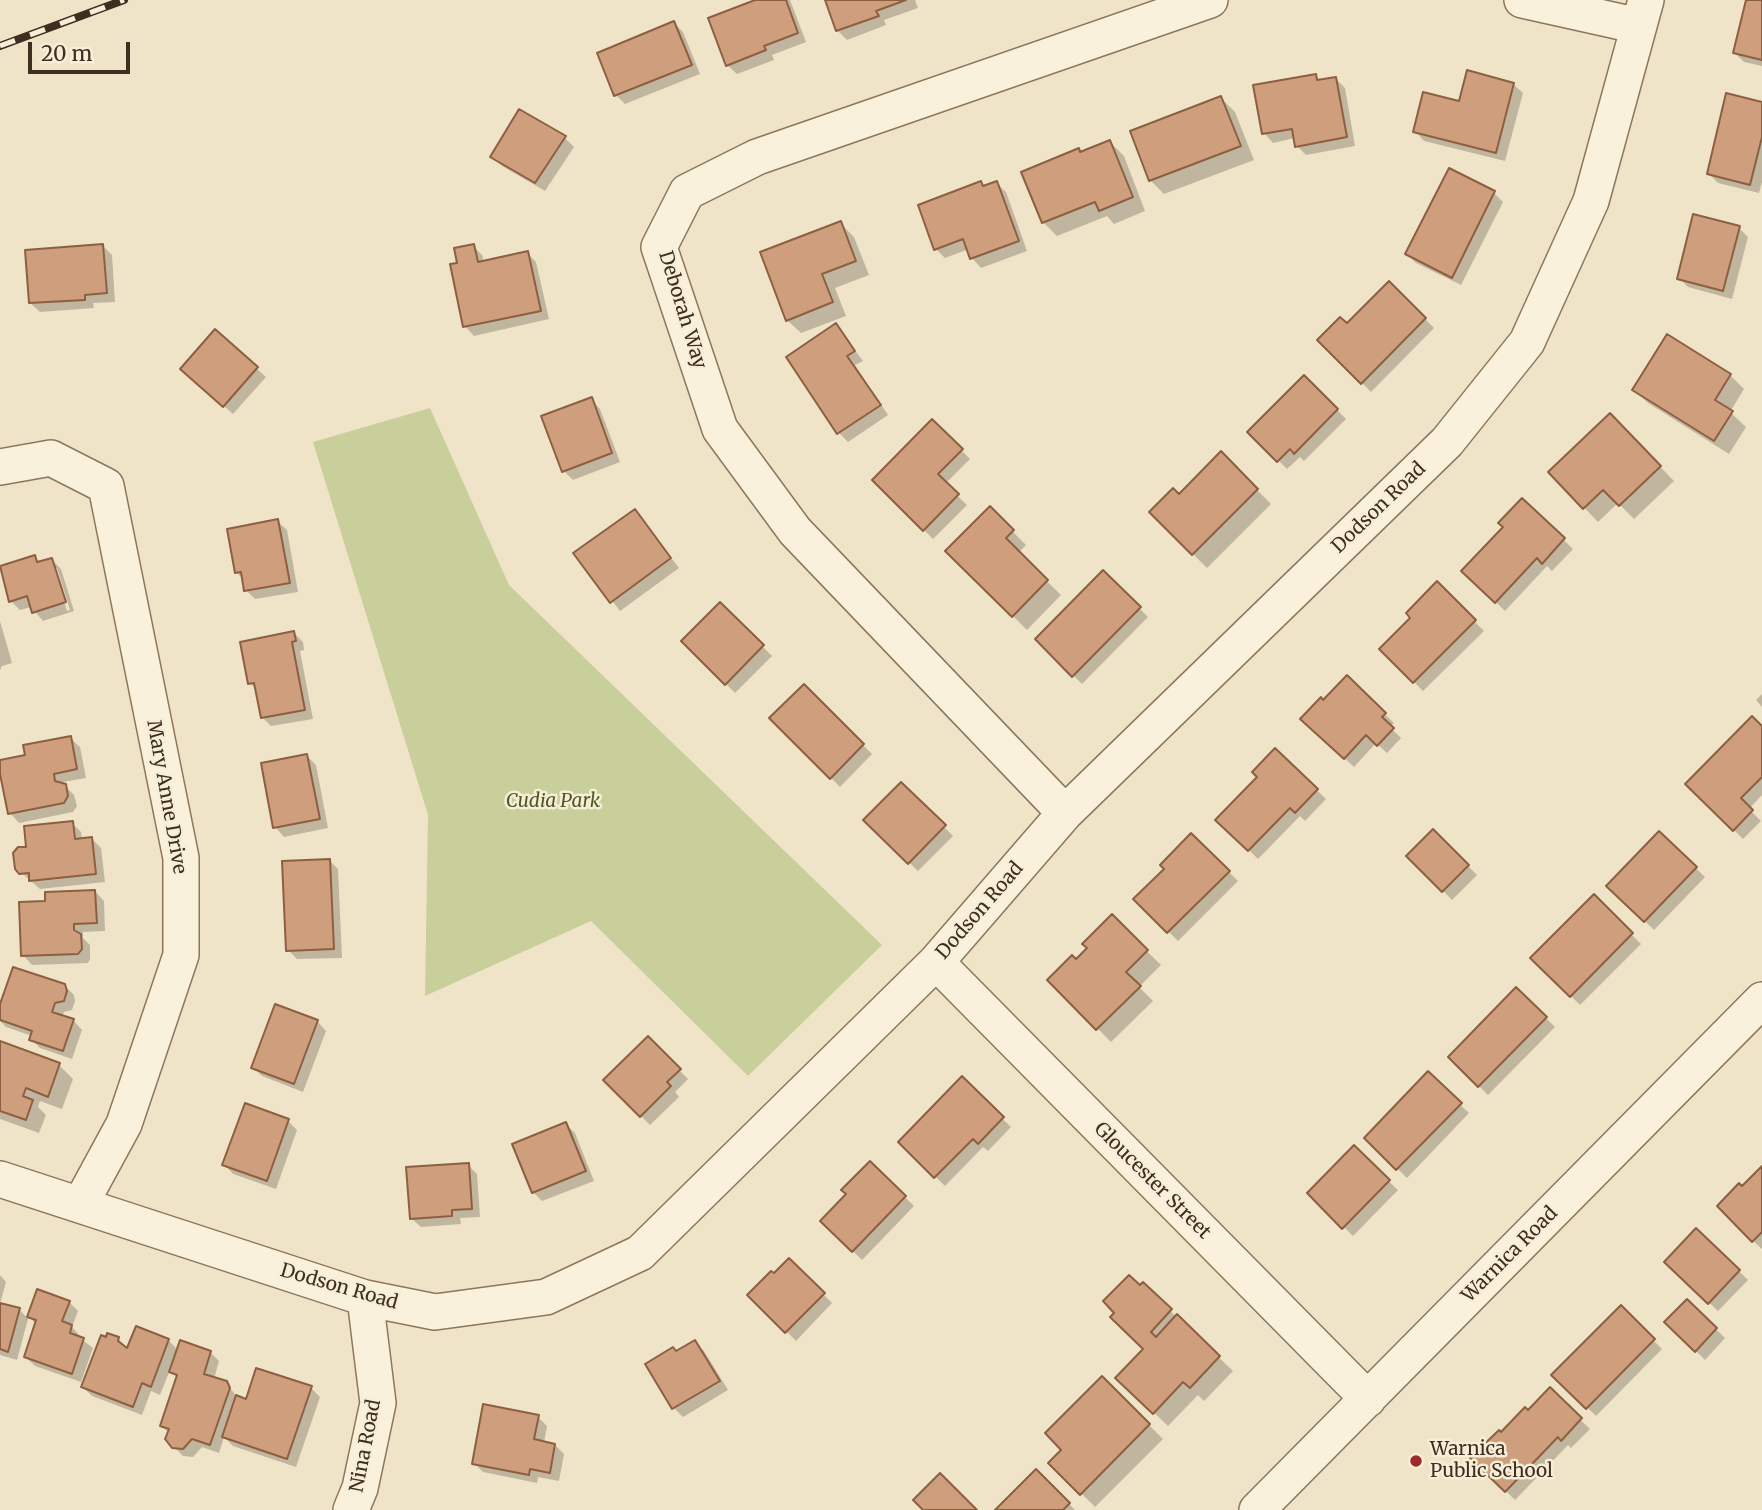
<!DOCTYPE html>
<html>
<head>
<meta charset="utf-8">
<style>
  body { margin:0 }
  #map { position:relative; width:1762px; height:1510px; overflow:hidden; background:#f0e4c8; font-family:Merriweather,serif }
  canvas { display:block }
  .scale { position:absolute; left:28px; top:42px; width:102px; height:32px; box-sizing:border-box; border:4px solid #3d2e20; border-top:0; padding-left:9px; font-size:21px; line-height:24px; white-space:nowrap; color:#3d2e20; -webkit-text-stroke:5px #f7eed8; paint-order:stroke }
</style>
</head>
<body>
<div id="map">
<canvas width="1762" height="1510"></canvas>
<div class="scale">20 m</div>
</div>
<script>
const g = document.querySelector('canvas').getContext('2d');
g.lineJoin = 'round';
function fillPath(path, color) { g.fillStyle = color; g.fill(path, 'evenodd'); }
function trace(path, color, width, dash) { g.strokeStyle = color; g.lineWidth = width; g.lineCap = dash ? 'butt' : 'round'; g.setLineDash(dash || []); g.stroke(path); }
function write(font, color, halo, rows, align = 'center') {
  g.font = font + ' Merriweather,serif'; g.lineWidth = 5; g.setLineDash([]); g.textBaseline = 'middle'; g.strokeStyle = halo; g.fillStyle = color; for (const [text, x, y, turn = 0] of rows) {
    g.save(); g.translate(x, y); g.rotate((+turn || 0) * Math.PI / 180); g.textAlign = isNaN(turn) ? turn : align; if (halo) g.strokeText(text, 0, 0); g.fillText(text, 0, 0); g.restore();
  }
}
fillPath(new Path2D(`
  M 430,408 L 509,585 L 882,945 L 748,1076 L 591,921 L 425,996 L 428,815 L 313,442 Z`), '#c9cf9b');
fillPath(new Path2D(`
  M 760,0 L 790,0 L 806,42 L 772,55 L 774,60 L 737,74 L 727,65 Z
  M 827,0 L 915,0 L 918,8 L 884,20 L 886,25 L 847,40 L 838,31 Z
  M 1748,0 L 1762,0 L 1762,66 L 1744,62 L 1735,53 Z
  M 674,23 L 683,32 L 700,74 L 625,104 L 616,95 L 599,54 Z
  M 1316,76 L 1321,81 L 1336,79 L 1345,88 L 1355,146 L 1306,155 L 1297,146 L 1295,138 L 1273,143 L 1264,133 Z
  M 1513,84 L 1523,93 L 1505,161 L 1424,141 L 1415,131 Z
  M 1221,98 L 1235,112 L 1254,160 L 1164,194 L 1150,180 Z
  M 1762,104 L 1762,182 L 1759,193 L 1718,183 L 1709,174 Z
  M 519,111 L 565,138 L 574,147 L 545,191 L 502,166 L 492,157 Z
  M 1110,142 L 1124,156 L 1145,211 L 1114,224 L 1107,216 L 1057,236 L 1043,222 L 1078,150 L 1082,154 Z
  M 1450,170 L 1494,193 L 1503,202 L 1461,285 L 1416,263 L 1407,254 Z
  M 980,183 L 984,187 L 996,183 L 1006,192 L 1027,251 L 981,268 L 972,258 L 969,249 L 945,258 L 936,249 Z
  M 840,223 L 854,237 L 869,275 L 835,288 L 846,316 L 801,333 L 787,320 Z
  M 1739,228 L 1748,237 L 1732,299 L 1688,287 L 1679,278 Z
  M 103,246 L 112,255 L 115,302 L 93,303 L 94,308 L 40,312 L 30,303 Z
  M 473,246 L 482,255 L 484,262 L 527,253 L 536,262 L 549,319 L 474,336 L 465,326 L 459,264 Z
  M 1389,283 L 1434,328 L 1371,392 L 1320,340 L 1347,326 Z
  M 836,325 L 863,361 L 855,365 L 888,415 L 848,442 L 839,433 L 788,358 Z
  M 215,332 L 266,377 L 233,414 L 192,378 Z
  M 1730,375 L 1744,389 L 1730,412 L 1746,427 L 1729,454 L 1648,403 L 1634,390 Z
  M 1304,377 L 1346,419 L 1304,461 L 1300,457 L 1287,469 L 1250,432 Z
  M 591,399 L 600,409 L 620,462 L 573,480 L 564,471 Z
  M 1610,415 L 1674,481 L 1634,519 L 1618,503 L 1598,522 L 1550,472 Z
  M 933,422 L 970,459 L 945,484 L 967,505 L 933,539 L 874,480 Z
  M 1221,454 L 1271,504 L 1207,568 L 1151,512 L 1179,496 Z
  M 1522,500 L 1573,549 L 1552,571 L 1547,566 L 1505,611 L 1464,571 L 1505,527 Z
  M 990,509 L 1026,545 L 1018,553 L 1061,595 L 1027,630 L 948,551 Z
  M 635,511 L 679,568 L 620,611 L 576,553 Z
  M 277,521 L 287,530 L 298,592 L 255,599 L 246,590 L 244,580 L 236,572 Z
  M 35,557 L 40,563 L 52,560 L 61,569 L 74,611 L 43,621 L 31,607 L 20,610 L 11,601 ZM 54,568 L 57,568 L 70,610 L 67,611 Z
  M 1103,572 L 1148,617 L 1082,684 L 1037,639 Z
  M 1437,584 L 1484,631 L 1423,691 L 1381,649 L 1413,618 Z
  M 720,604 L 772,656 L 735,693 L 684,641 Z
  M 0,621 L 12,663 L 2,666 L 0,670 Z
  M 294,633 L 303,642 L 304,650 L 300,651 L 313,719 L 271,726 L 262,717 L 257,690 L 250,683 Z
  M 1347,678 L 1394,723 L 1390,727 L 1401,738 L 1387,753 L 1376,743 L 1354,767 L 1303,719 L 1323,702 Z
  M 804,687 L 872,754 L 840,787 L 772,718 Z
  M 1762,694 L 1762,707 L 1756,700 Z
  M 1762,729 L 1762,795 L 1749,809 L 1761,821 L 1743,839 L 1688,784 Z
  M 70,738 L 80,747 L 86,778 L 57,783 L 65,786 L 74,795 L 77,806 L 73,812 L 19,823 L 10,813 L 0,762 L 27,756 Z
  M 1275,750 L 1326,799 L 1305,821 L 1300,816 L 1258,859 L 1218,820 L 1259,777 Z
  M 307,756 L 316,765 L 328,828 L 284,837 L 275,827 Z
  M 901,784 L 953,836 L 918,871 L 866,820 Z
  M 72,823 L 81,832 L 82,840 L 92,839 L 101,848 L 105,882 L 40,889 L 16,868 Z
  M 1433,831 L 1477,875 L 1452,900 L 1409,856 Z
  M 1659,833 L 1705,877 L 1654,930 L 1609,886 Z
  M 1191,835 L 1238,881 L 1178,941 L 1136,899 L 1166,869 Z
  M 329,860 L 338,869 L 342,958 L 297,959 L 288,950 Z
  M 95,891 L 104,901 L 105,931 L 83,932 L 83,938 L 90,945 L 90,959 L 88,963 L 32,965 L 23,955 L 47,903 Z
  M 1594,897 L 1641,944 L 1580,1005 L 1533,958 Z
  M 1112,917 L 1161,965 L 1139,987 L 1153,1001 L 1111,1042 L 1050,980 L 1077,962 Z
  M 64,985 L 74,995 L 75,1001 L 72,1010 L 64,1012 L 62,1017 L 73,1020 L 82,1030 L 72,1059 L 40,1048 L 31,1039 L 32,1036 L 6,1027 L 0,1021 L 0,1010 Z
  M 1516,989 L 1555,1027 L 1488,1095 L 1450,1057 Z
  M 317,1021 L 326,1031 L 303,1092 L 262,1076 L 253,1067 Z
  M 648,1038 L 688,1079 L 675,1092 L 679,1097 L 650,1125 L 605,1080 Z
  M 0,1043 L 59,1065 L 73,1079 L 62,1109 L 40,1101 L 38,1107 L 46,1115 L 39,1133 L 0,1119 Z
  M 1428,1074 L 1469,1113 L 1407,1178 L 1366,1138 Z
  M 962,1079 L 1011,1127 L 988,1151 L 983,1147 L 945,1186 L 900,1142 Z
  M 288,1121 L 297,1130 L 276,1189 L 233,1174 L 224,1164 Z
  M 566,1124 L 575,1133 L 594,1181 L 542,1201 L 533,1192 Z
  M 1354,1148 L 1398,1190 L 1353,1236 L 1309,1193 Z
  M 870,1163 L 914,1206 L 862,1260 L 822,1221 L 848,1195 Z
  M 468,1165 L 477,1174 L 480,1217 L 460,1218 L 461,1224 L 421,1227 L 411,1218 Z
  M 1762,1169 L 1762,1249 L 1753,1241 L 1742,1189 Z
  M 1696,1230 L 1748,1280 L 1718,1311 L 1666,1262 Z
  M 789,1260 L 832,1303 L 796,1341 L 750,1295 Z
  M 0,1275 L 6,1282 L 0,1304 L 19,1309 L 28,1319 L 17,1360 L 0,1355 Z
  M 1143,1285 L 1233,1371 L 1204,1401 L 1198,1395 L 1168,1426 L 1118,1378 L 1145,1350 L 1140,1288 Z
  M 1687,1301 L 1725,1338 L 1705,1360 L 1667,1322 Z
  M 69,1302 L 78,1311 L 72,1327 L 80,1336 L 80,1338 L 93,1348 L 81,1382 L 35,1366 L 26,1357 L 37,1325 L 29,1317 Z
  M 1621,1308 L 1662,1349 L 1596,1416 L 1554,1375 Z
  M 118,1339 L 129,1349 L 168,1340 L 179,1351 L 210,1352 L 219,1361 L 214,1379 L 226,1383 L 238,1398 L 247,1401 L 311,1388 L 320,1397 L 296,1467 L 233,1446 L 224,1437 L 219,1453 L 202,1447 L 193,1457 L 183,1456 L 173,1446 L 169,1433 L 162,1426 L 178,1378 L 170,1370 L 160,1395 L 151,1391 L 142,1415 L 92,1396 L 83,1387 Z
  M 695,1342 L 704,1351 L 728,1390 L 683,1417 L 674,1408 L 647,1365 L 677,1353 Z
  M 1102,1378 L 1163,1439 L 1095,1507 L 1051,1463 L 1064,1450 Z
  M 1550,1390 L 1590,1429 L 1571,1448 L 1568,1445 L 1515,1500 L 1473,1458 L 1529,1412 Z
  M 538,1417 L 547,1426 L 544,1443 L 555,1445 L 564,1454 L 559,1481 L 538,1477 L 537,1483 L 483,1472 L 474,1463 Z
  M 1036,1471 L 1075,1510 L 997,1510 Z`), '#0003');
const building = new Path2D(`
  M 755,0 L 786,0 L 798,33 L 764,46 L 766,50 L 726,66 L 708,18 Z
  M 825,0 L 906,0 L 876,11 L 879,16 L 836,31 Z
  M 1746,0 L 1762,0 L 1762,60 L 1733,53 Z
  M 674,21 L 692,65 L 614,96 L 597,53 Z
  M 1467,70 L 1514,83 L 1496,153 L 1413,132 L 1423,92 L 1459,101 Z
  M 1316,74 L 1317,80 L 1336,77 L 1347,137 L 1295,147 L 1292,129 L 1262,134 L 1253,85 Z
  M 1726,93 L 1762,102 L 1762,137 L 1750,185 L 1707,174 Z
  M 1221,96 L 1241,146 L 1149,181 L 1130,131 Z
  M 519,109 L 566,136 L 535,183 L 490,157 Z
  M 1110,140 L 1133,197 L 1099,211 L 1095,202 L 1042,223 L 1021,172 L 1079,148 L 1080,152 Z
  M 1449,168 L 1495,191 L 1452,278 L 1405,254 Z
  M 981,181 L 983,186 L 997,181 L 1019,241 L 970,259 L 963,239 L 934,250 L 918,205 Z
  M 1693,214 L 1740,226 L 1723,291 L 1677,279 Z
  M 841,221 L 856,261 L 822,274 L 833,302 L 786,321 L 760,252 Z
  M 103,244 L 107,293 L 85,295 L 85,300 L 29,303 L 25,250 Z
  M 474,244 L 478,262 L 528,251 L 541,311 L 463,327 L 450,264 L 457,263 L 454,248 Z
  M 1389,281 L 1426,318 L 1361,384 L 1317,340 L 1340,317 L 1347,323 Z
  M 836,323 L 855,351 L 847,356 L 881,405 L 837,434 L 786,357 Z
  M 215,329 L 258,367 L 223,407 L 180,369 Z
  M 1667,334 L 1731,374 L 1715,400 L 1733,411 L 1714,441 L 1632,390 Z
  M 1304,375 L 1338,409 L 1294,454 L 1290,449 L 1277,462 L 1247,432 Z
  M 592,397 L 612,453 L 562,472 L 541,416 Z
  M 1610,413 L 1661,466 L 1619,506 L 1603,490 L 1583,509 L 1548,472 Z
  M 932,419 L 963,449 L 938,474 L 959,494 L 923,531 L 872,480 Z
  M 1221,451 L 1258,489 L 1192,555 L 1149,512 L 1173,488 L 1179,494 Z
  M 1522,498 L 1565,538 L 1542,564 L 1537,558 L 1495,603 L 1461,571 L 1503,527 L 1498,523 Z
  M 990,506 L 1014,530 L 1006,538 L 1048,580 L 1012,617 L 945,551 Z
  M 635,509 L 671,558 L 610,603 L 573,553 Z
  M 278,519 L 290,583 L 244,591 L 241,572 L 235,573 L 227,529 Z
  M 35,555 L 37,562 L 52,558 L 66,602 L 32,613 L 27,596 L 9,602 L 0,566 Z
  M 1103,570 L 1141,607 L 1072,677 L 1035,639 Z
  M 1437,581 L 1476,620 L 1413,683 L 1379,649 L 1410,618 L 1406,613 Z
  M 720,602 L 764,645 L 725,685 L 681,641 Z
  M 294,631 L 296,641 L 292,642 L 305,710 L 261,718 L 254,683 L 248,684 L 240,642 Z
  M 1347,675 L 1386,713 L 1382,717 L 1394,728 L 1377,746 L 1366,735 L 1344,759 L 1300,719 L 1321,697 L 1323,700 Z
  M 804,684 L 864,744 L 830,779 L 769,718 Z
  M 1752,716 L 1762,726 L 1762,777 L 1741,798 L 1753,810 L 1733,831 L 1685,784 Z
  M 71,736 L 77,769 L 54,774 L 55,781 L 66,784 L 68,796 L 64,803 L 8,814 L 0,774 L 0,760 L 25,755 L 23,745 Z
  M 1275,748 L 1318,789 L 1295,813 L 1290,808 L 1248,851 L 1215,820 L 1257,777 L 1252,772 Z
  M 307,754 L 320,819 L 273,828 L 261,763 Z
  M 901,782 L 946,825 L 908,864 L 863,820 Z
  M 73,821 L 75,839 L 92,837 L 96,874 L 29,881 L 29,873 L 19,874 L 15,869 L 13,853 L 18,847 L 26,847 L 24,826 Z
  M 1433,829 L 1469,865 L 1442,892 L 1406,856 Z
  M 1659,831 L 1697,867 L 1644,922 L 1606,886 Z
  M 1191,833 L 1230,871 L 1167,933 L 1133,899 L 1164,869 L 1160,865 Z
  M 330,859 L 334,949 L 286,951 L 282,861 Z
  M 95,890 L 97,923 L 74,924 L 74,930 L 81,934 L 82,949 L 78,954 L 21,956 L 19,902 L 45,901 L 45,892 Z
  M 1594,894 L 1633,933 L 1570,997 L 1530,958 Z
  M 1112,914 L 1148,950 L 1126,972 L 1141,986 L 1096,1030 L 1047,980 L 1072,955 L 1076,959 L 1087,948 L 1082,944 Z
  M 13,967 L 65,984 L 67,991 L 64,1001 L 55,1003 L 52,1012 L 74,1019 L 63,1051 L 29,1040 L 32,1031 L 0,1020 L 0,1004 Z
  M 1516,987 L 1547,1017 L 1478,1087 L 1448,1057 Z
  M 275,1004 L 318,1020 L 294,1084 L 251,1068 Z
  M 648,1036 L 681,1069 L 667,1082 L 671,1086 L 640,1117 L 603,1080 Z
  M 0,1041 L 60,1063 L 48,1097 L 26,1088 L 23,1096 L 33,1100 L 26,1120 L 0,1111 Z
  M 1428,1071 L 1462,1103 L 1396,1170 L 1364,1138 Z
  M 962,1076 L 1004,1117 L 978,1144 L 973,1139 L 934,1178 L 898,1142 Z
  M 245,1103 L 289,1119 L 267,1181 L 222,1165 Z
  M 566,1122 L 586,1171 L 532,1193 L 512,1144 Z
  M 1354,1145 L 1390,1180 L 1342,1229 L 1307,1193 Z
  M 870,1161 L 906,1196 L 852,1252 L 820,1221 L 846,1194 L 841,1190 Z
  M 469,1163 L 472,1209 L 452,1210 L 452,1216 L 410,1219 L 406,1167 Z
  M 1762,1166 L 1762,1232 L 1752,1242 L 1717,1206 L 1739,1183 L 1742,1186 Z
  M 1696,1228 L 1740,1270 L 1708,1304 L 1664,1262 Z
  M 789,1258 L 825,1293 L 785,1333 L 747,1295 L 771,1271 L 774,1273 Z
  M 1129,1275 L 1140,1285 L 1143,1282 L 1172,1309 L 1151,1332 L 1156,1337 L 1177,1314 L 1220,1356 L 1190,1388 L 1183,1382 L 1153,1414 L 1115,1378 L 1143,1349 L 1110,1317 L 1114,1313 L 1103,1301 Z
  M 37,1289 L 70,1301 L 62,1321 L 72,1325 L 70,1333 L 84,1338 L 72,1374 L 24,1357 L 36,1320 L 27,1317 Z
  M 1687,1299 L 1717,1328 L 1695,1352 L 1664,1322 Z
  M 0,1303 L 20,1308 L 8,1352 L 0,1349 Z
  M 1621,1305 L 1655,1339 L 1586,1409 L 1551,1375 Z
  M 136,1326 L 169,1339 L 151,1387 L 142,1383 L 133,1407 L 81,1387 L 101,1335 L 106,1337 L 107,1333 L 119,1337 L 118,1341 L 127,1348 Z
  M 180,1340 L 211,1351 L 204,1374 L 227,1381 L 230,1388 L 210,1445 L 192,1439 L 183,1449 L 172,1448 L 165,1439 L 169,1429 L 160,1426 L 177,1375 L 169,1372 Z
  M 695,1340 L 720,1381 L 672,1409 L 645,1364 L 673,1347 L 676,1351 Z
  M 256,1368 L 312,1386 L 287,1459 L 222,1437 L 236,1395 L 246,1399 Z
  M 1102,1376 L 1150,1424 L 1080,1495 L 1048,1463 L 1061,1450 L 1045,1433 Z
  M 1550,1387 L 1582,1418 L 1561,1441 L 1558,1437 L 1505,1492 L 1470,1458 L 1499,1430 L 1501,1432 L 1525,1407 L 1528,1410 Z
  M 483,1404 L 539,1415 L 534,1439 L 555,1444 L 550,1473 L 530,1469 L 529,1475 L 472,1464 Z
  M 1036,1469 L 1070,1503 L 1063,1510 L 995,1510 Z
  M 940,1473 L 977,1510 L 923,1510 L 913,1500 Z`);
fillPath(building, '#cf9f7d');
trace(building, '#8d5f41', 2);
const minor = new Path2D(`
  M 1522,0 L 1639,26
  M 0,467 L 51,458 L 106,486 L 181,858 L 181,955 L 124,1124 L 80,1205
  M 1065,813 L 795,531 L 720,429 L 659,247 L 687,192 L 757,157 L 1210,0
  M 936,962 L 1368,1399
  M 0,1179 L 365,1298 L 435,1312 L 546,1297 L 640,1253 L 936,962 L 1065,813 L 1447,442 L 1527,342 L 1591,201 L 1646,0
  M 351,1510 L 360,1488 L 378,1403 L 365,1298
  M 1257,1510 L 1762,1000`);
trace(minor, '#8d765c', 38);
trace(minor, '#faf1dc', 35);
const rail = new Path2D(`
  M 0,46 L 124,0`);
trace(rail, '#3d2e20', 8);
trace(rail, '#f7eed8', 5, [16]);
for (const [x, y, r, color] of [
  [1416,1461,7,"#9e2a2b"]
]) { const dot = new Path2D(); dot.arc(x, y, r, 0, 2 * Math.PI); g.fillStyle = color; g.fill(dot); trace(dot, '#f7eed8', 2.5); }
write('19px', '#3d2e20', '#f7eed8', [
  ["Deborah Way",682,310,73],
  ["Dodson Road",1379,508,-44],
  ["Mary Anne Drive",166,797,80],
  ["Dodson Road",980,911,-49],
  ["Gloucester Street",1152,1181,45],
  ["Warnica Road",1510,1255,-45],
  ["Dodson Road",339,1287,16],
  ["Nina Road",366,1446,-79]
]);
write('italic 19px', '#4d5a26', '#f7eed8', [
  ["Cudia Park",553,802]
]);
write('19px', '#3d2e20', '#f7eed8', [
  ["Warnica",1430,1450],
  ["Public School",1430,1472]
], 'left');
</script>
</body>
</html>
